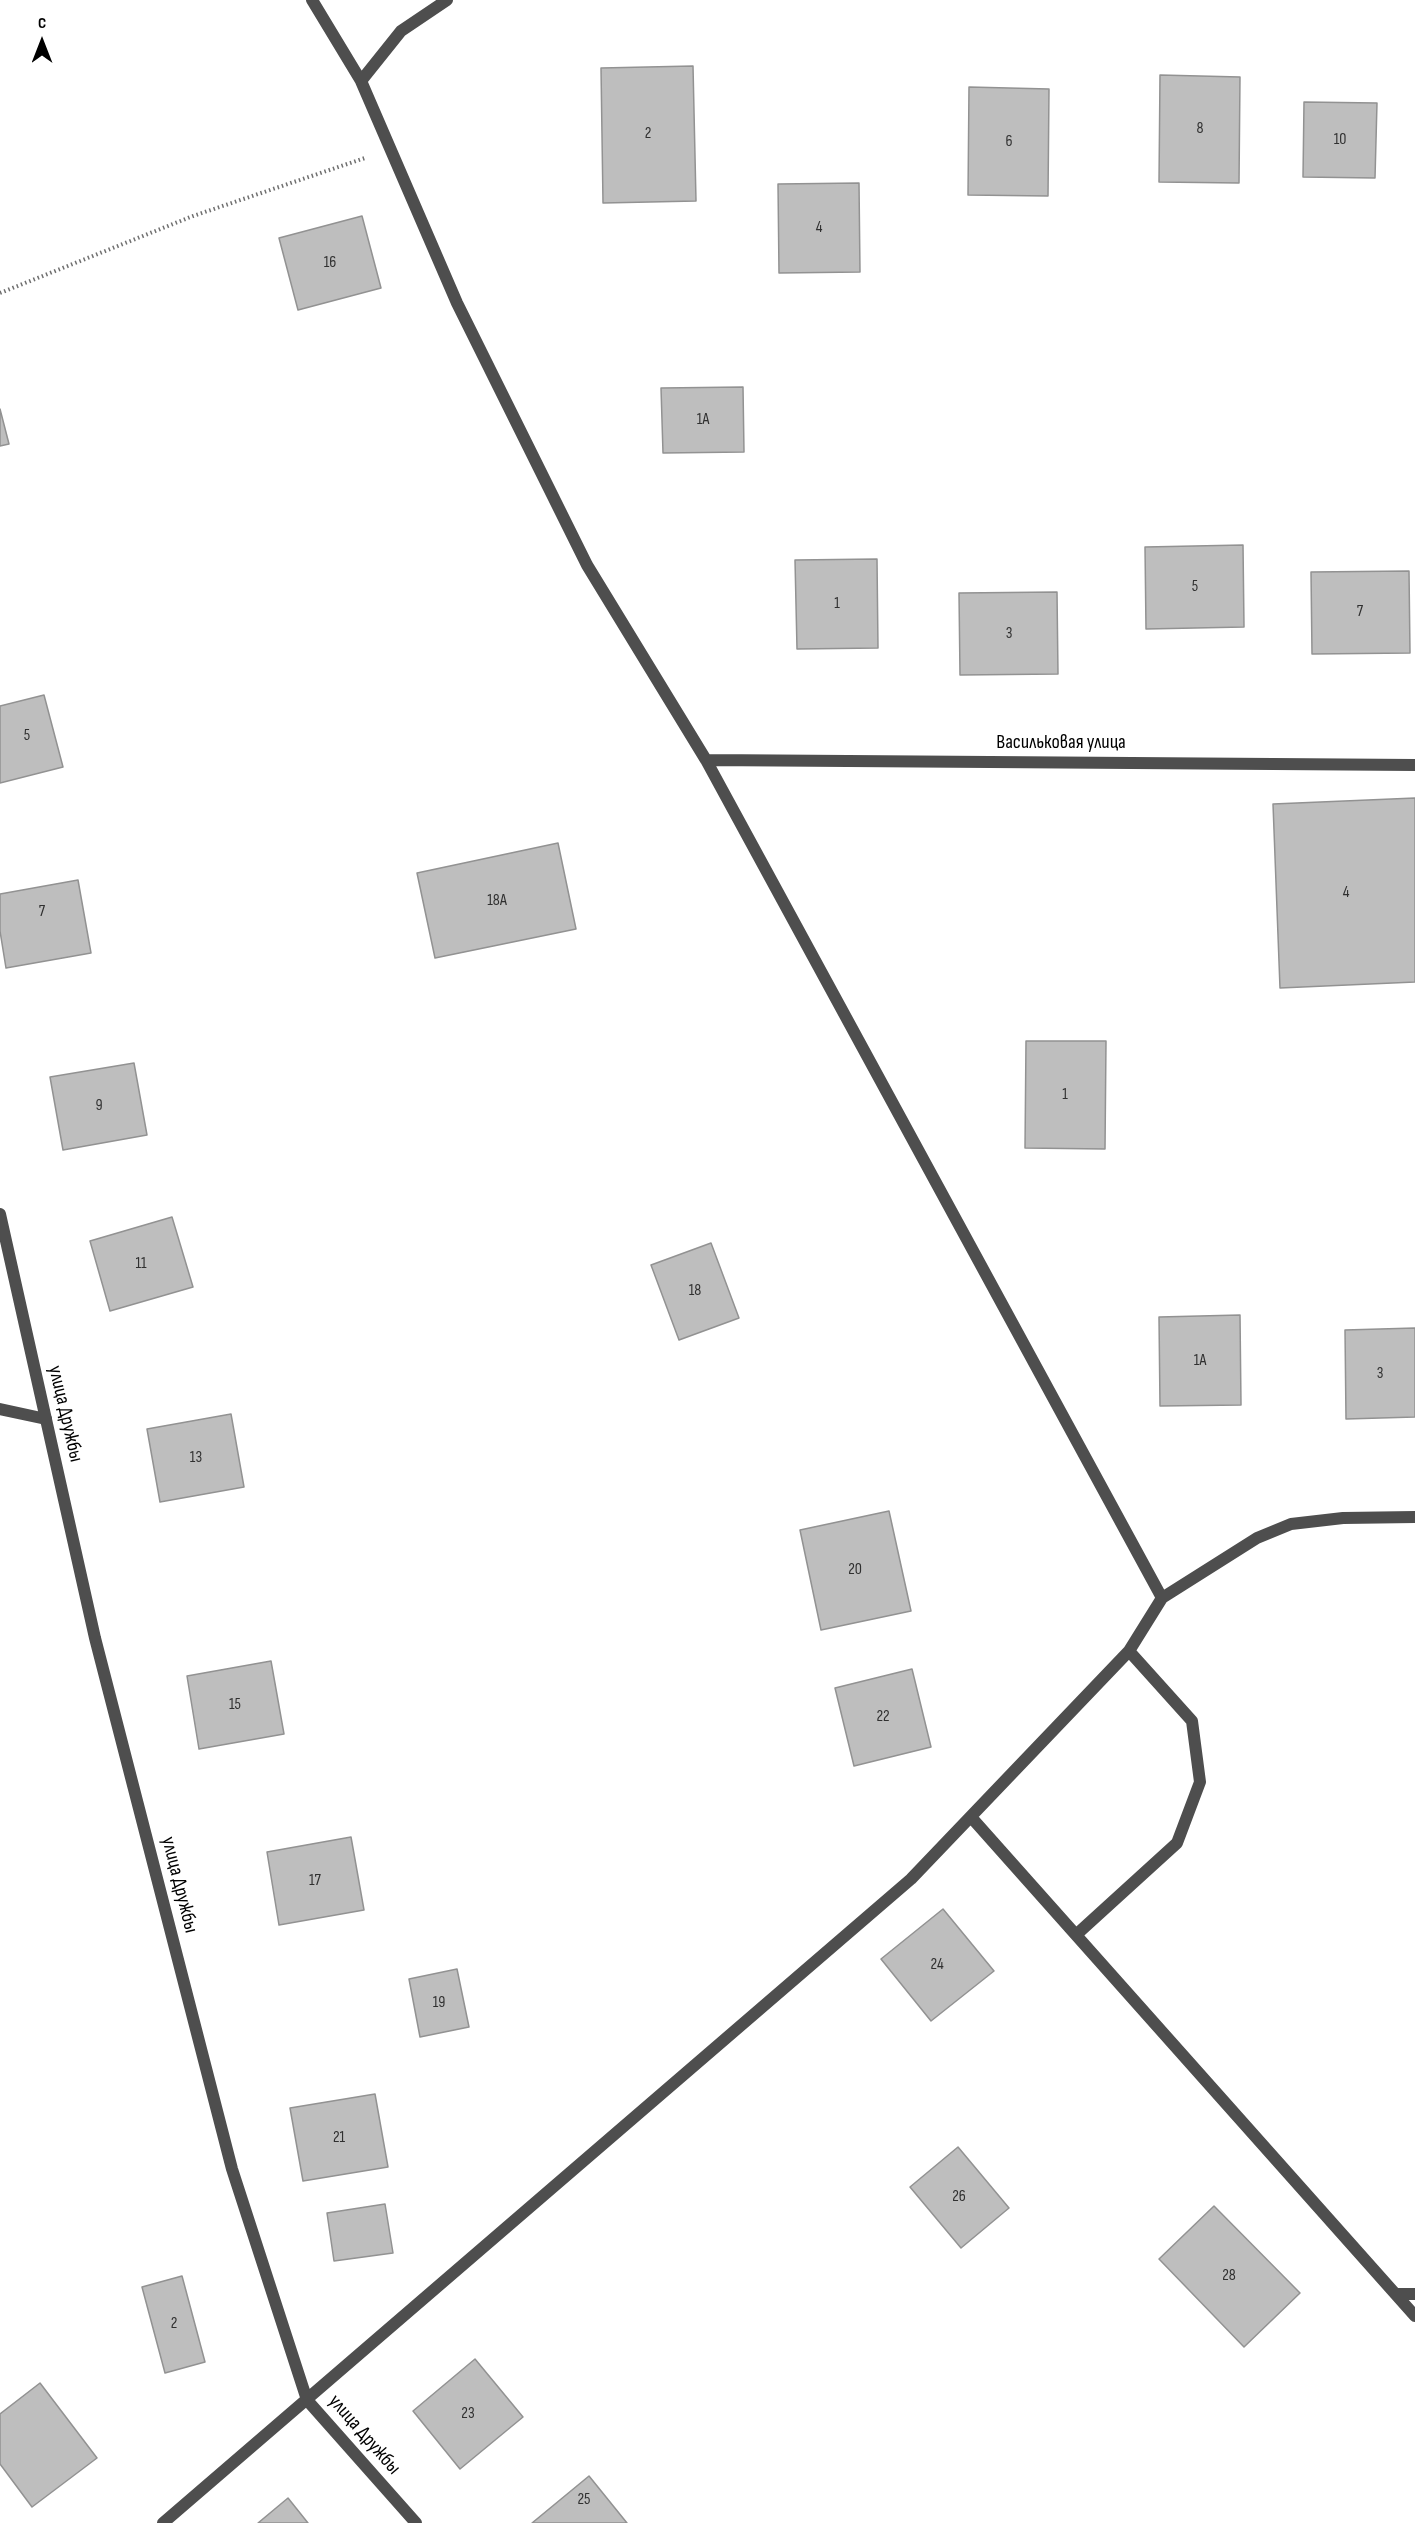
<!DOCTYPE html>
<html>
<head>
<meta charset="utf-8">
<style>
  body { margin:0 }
  #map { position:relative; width:1415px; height:2523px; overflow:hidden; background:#fff; font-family:"Sofia Sans Condensed",sans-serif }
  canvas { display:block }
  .north { position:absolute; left:12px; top:12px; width:60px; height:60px; -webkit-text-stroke:4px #fff; paint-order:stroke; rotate:0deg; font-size:16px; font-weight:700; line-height:24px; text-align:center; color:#000 }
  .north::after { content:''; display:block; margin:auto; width:21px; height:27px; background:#000; clip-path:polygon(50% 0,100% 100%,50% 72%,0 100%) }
</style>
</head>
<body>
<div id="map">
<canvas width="1415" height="2523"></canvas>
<div class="north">С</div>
</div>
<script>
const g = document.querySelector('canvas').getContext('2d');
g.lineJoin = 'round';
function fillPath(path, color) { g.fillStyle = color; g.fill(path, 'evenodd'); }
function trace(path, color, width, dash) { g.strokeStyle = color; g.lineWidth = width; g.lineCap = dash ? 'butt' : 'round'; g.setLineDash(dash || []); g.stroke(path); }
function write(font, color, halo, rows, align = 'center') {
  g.font = font + ' "Sofia Sans Condensed",sans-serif'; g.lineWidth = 4.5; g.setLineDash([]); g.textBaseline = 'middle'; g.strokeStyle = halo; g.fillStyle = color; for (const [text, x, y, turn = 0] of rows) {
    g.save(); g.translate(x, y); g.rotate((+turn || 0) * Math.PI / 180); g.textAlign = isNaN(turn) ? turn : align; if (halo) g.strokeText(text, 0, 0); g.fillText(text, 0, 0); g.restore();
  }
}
const building = new Path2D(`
  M 693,66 L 696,201 L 603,203 L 601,68 Z
  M 1160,75 L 1240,77 L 1239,183 L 1159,182 Z
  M 969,87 L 1049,89 L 1048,196 L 968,195 Z
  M 1304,102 L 1377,103 L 1375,178 L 1303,177 Z
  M 859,183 L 860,272 L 779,273 L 778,184 Z
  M 362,216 L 381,288 L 298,310 L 279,238 Z
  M 743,387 L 744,452 L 663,453 L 661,388 Z
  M 0,409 L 9,444 L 0,446 Z
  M 1243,545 L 1244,627 L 1146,629 L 1145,547 Z
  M 877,559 L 878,648 L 797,649 L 795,560 Z
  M 1409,571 L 1410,653 L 1312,654 L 1311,572 Z
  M 1057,592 L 1058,674 L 960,675 L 959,593 Z
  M 44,695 L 63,767 L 0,783 L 0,706 Z
  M 1415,798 L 1415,982 L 1280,988 L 1273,804 Z
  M 558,843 L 576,929 L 435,958 L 417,873 Z
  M 78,880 L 91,953 L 6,968 L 0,931 L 0,894 Z
  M 1026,1041 L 1106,1041 L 1105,1149 L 1025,1148 Z
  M 134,1063 L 147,1135 L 63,1150 L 50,1077 Z
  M 172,1217 L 193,1287 L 110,1311 L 90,1241 Z
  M 711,1243 L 739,1318 L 679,1340 L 651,1265 Z
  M 1240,1315 L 1241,1405 L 1160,1406 L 1159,1317 Z
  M 1415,1328 L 1415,1417 L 1346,1419 L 1345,1330 Z
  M 231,1414 L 244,1487 L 160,1502 L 147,1429 Z
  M 889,1511 L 911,1611 L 821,1630 L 800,1530 Z
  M 271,1661 L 284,1734 L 199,1749 L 187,1676 Z
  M 912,1669 L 931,1747 L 854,1766 L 835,1688 Z
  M 351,1837 L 364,1910 L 279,1925 L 267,1852 Z
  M 943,1909 L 994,1971 L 931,2021 L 881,1959 Z
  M 457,1969 L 469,2027 L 420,2037 L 409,1979 Z
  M 375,2094 L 388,2167 L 303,2181 L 290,2108 Z
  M 958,2147 L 1009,2208 L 961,2248 L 910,2187 Z
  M 385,2204 L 393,2253 L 334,2261 L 327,2213 Z
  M 1214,2206 L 1300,2293 L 1244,2347 L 1159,2259 Z
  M 182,2276 L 205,2362 L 165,2373 L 142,2287 Z
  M 475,2359 L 523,2417 L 460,2469 L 413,2411 Z
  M 40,2383 L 97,2458 L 32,2507 L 0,2464 L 0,2414 Z
  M 589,2476 L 627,2523 L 532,2523 Z
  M 288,2498 L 308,2523 L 258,2523 Z`);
fillPath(building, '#bebebe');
trace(building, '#929292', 1.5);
trace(new Path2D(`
  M 0,293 L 193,216 L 365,158`), '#707070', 4, [1.5, 3]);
trace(new Path2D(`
  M 0,1409 L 46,1419`), '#4e4e4e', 12);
trace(new Path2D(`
  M 361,81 L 401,31 L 447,0
  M 706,760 L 1415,765
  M 0,1214 L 95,1638 L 232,2169 L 307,2400 L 416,2523
  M 1162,1598 L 1257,1538 L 1291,1524 L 1343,1518 L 1415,1517
  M 971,1817 L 1415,2316
  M 1077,1934 L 1177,1843 L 1200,1782 L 1192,1721 L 1129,1651
  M 1396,2294 L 1415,2294
  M 163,2523 L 911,1879 L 1129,1651 L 1162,1598 L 706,760 L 587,565 L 457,303 L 361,81 L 312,0`), '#4e4e4e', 12);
write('16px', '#303030', null, [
  ["8",1200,129],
  ["2",648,134],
  ["10",1340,140],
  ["6",1009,142],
  ["4",819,228],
  ["16",330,263],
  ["1А",703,420],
  ["5",1195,587],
  ["1",837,604],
  ["7",1360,612],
  ["3",1009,634],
  ["5",27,736],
  ["4",1346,893],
  ["18А",497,901],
  ["7",42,912],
  ["1",1065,1095],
  ["9",99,1106],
  ["11",141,1264],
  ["18",695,1291],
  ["1А",1200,1361],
  ["3",1380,1374],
  ["13",196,1458],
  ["20",855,1570],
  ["15",235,1705],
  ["22",883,1717],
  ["17",315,1881],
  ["24",937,1965],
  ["19",439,2003],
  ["21",339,2138],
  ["26",959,2197],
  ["28",1229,2276],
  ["2",174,2324],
  ["23",468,2414],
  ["25",584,2500]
]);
write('20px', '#000', '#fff', [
  ["Васильковая улица",1061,743],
  ["улица Дружбы",65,1414,77],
  ["улица Дружбы",179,1885,76],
  ["улица Дружбы",364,2435,49]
]);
</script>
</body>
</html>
